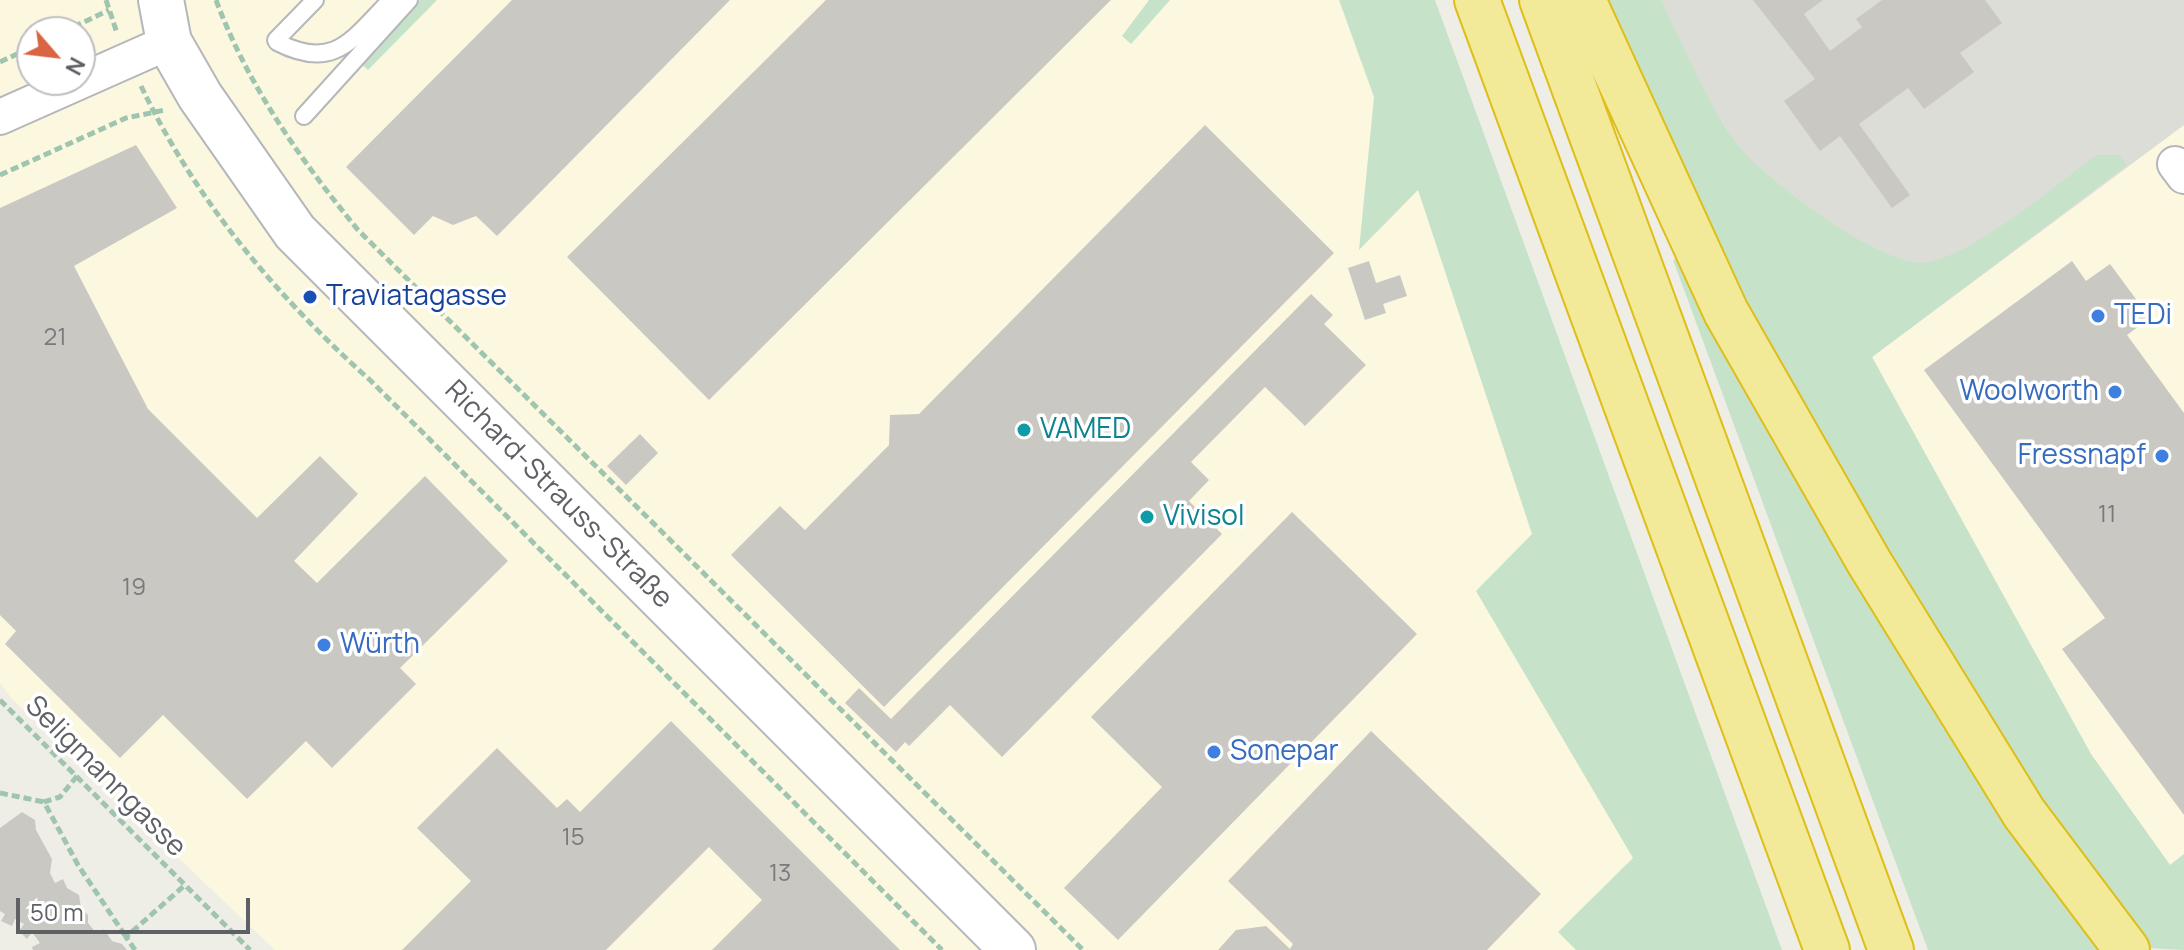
<!DOCTYPE html>
<html>
<head>
<meta charset="utf-8">
<style>
  body { margin:0 }
  #map { position:relative; width:2184px; height:950px; overflow:hidden; background:#eeeee6; font-family:Manrope,sans-serif }
  canvas { display:block }
  .north { position:absolute; left:16px; top:16px; width:80px; height:80px; box-sizing:border-box; background:#fff; border:2px solid #bfbfc1; border-radius:50%; rotate:118deg; font-size:22px; font-weight:700; line-height:32px; text-align:center; color:#5e6065 }
  .north::after { content:''; display:block; margin:auto; width:28px; height:36px; background:#d86543; clip-path:polygon(50% 0,100% 100%,50% 72%,0 100%) }
  .scale { position:absolute; left:16px; top:898px; width:234px; height:36px; box-sizing:border-box; border:4px solid #5e6065; border-top:0; padding-left:10px; font-size:24px; line-height:28px; white-space:nowrap; color:#5e6065; -webkit-text-stroke:6px #fff; paint-order:stroke }
</style>
</head>
<body>
<div id="map">
<canvas width="2184" height="950"></canvas>
<div class="north">N</div>
<div class="scale">50 m</div>
</div>
<script>
const g = document.querySelector('canvas').getContext('2d');
g.lineJoin = 'round';
function fillPath(path, color) { g.fillStyle = color; g.fill(path, 'evenodd'); }
function trace(path, color, width, dash) { g.strokeStyle = color; g.lineWidth = width; g.lineCap = dash ? 'butt' : 'round'; g.setLineDash(dash || []); g.stroke(path); }
function write(font, color, halo, rows, align = 'center') {
  g.font = font + ' Manrope,sans-serif'; g.lineWidth = 7; g.setLineDash([]); g.textBaseline = 'middle'; g.strokeStyle = halo; g.fillStyle = color; for (const [text, x, y, turn = 0] of rows) {
    g.save(); g.translate(x, y); g.rotate((+turn || 0) * Math.PI / 180); g.textAlign = isNaN(turn) ? turn : align; if (halo) g.strokeText(text, 0, 0); g.fillText(text, 0, 0); g.restore();
  }
}
fillPath(new Path2D(`
  M 0,0 L 1355,0 L 1682,950 L 275,950 L 12,699 L 0,683 ZM 32,32 L 80,32 L 80,80 L 32,80 Z
  M 2184,125 L 2184,884 L 2091,754 L 1872,357 Z`), '#fbf8df');
fillPath(new Path2D(`
  M 1644,0 L 2184,0 L 2184,125 L 1872,357 Z`), '#ddddd8');
fillPath(new Path2D(`
  M 420,0 L 437,0 L 368,70 L 359,62 Z
  M 1149,0 L 1170,0 L 1131,44 L 1122,36 Z
  M 1339,0 L 1435,0 L 1782,950 L 1576,950 L 1558,932 L 1633,858 L 1476,591 L 1532,534 L 1418,190 L 1359,250 L 1374,97 Z
  M 1598,0 L 1661,0 C 1681,41 1708,104 1734,140 C 1758,175 1886,272 1929,262 C 1981,250 2052,187 2097,155 L 2119,155 L 2127,165 L 1872,357 L 2091,754 L 2170,865 L 2184,854 L 2184,950 L 2147,948 L 2044,805 L 1950,662 L 1749,311 Z
  M 1678,258 L 2101,950 L 1928,950 L 1673,260 Z`), '#c6e3ca');
fillPath(new Path2D(`
  M 512,0 L 730,0 L 497,236 L 476,216 L 453,225 L 433,216 L 414,235 L 346,167 Z
  M 826,0 L 1111,0 L 709,400 L 567,257 Z
  M 1753,0 L 1823,0 L 1804,14 L 1830,51 L 1862,27 L 1856,19 L 1882,0 L 1985,0 L 2002,23 L 1960,53 L 1974,72 L 1924,109 L 1908,88 L 1859,124 L 1910,195 L 1892,208 L 1840,136 L 1820,151 L 1784,101 L 1815,79 Z
  M 1205,125 L 1334,253 L 884,707 L 731,555 L 780,506 L 805,530 L 889,445 L 890,415 L 919,414 Z
  M 136,145 L 177,208 L 74,266 L 148,409 L 257,518 L 320,456 L 358,494 L 294,561 L 317,583 L 425,476 L 508,561 L 400,668 L 416,684 L 332,768 L 306,741 L 247,799 L 163,715 L 120,758 L 5,644 L 16,631 L 0,615 L 0,208 Z
  M 1369,261 L 1376,283 L 1400,275 L 1407,296 L 1383,304 L 1386,313 L 1365,320 L 1348,268 Z
  M 2072,261 L 2086,281 L 2110,264 L 2150,318 L 2127,335 L 2184,413 L 2184,815 L 2062,649 L 2105,618 L 1924,370 Z
  M 1311,294 L 1333,315 L 1324,324 L 1366,365 L 1305,426 L 1265,387 L 1191,462 L 1209,480 L 1189,501 L 1222,534 L 1002,757 L 950,705 L 909,746 L 905,742 L 896,752 L 845,703 L 859,688 L 891,719 Z
  M 640,434 L 658,453 L 626,485 L 607,466 Z
  M 1292,512 L 1417,634 L 1118,940 L 1064,888 L 1162,787 L 1091,717 Z
  M 671,721 L 900,950 L 712,950 L 762,900 L 709,847 L 606,950 L 402,950 L 471,881 L 417,828 L 497,748 L 557,808 L 567,799 L 580,812 Z
  M 1371,731 L 1541,894 L 1487,950 L 1218,950 L 1236,930 L 1266,926 L 1290,949 L 1293,944 L 1228,881 Z
  M 22,812 L 35,820 L 36,830 L 52,859 L 50,873 L 55,883 L 63,879 L 67,888 L 79,895 L 81,908 L 88,915 L 88,923 L 97,934 L 104,929 L 112,941 L 122,944 L 127,950 L 33,950 L 32,947 L 40,943 L 32,932 L 27,939 L 19,931 L 24,924 L 15,919 L 12,926 L 1,921 L 5,914 L 0,911 L 0,828 Z`), '#cac8c3');
const service = new Path2D(`
  M 276,40 L 315,0
  M 277,42 C 335,72 352,39 391,0
  M 304,116 L 409,0`);
const minor = new Path2D(`
  M 0,117 L 169,42
  M 2175,164 L 2184,176`);
const secondary = new Path2D(`
  M 161,0 L 169,42 L 200,96 L 295,232 L 1013,950`);
const motorway = new Path2D(`
  M 1477,0 L 1827,950
  M 1542,0 L 1891,950
  M 1583,0 L 1726,312 L 1869,562 L 2024,813 L 2127,950`);
trace(service, '#b6b7bb', 20);
trace(minor, '#b6b7bb', 38);
trace(secondary, '#b5b7bc', 48);
trace(motorway, '#debe17', 48);
trace(new Path2D(`
  M 106,0 L 117,33
  M 216,0 C 248,86 300,159 358,230 L 1083,950
  M 63,32 L 109,10
  M 0,62 L 32,47
  M 141,86 C 196,201 276,296 371,381 L 942,950
  M 0,175 L 126,118 L 165,110
  M 0,700 L 250,950
  M 77,776 L 60,797 L 44,802 L 78,865 L 126,937
  M 0,793 L 44,802
  M 135,950 L 126,937 L 185,885`), '#9fc4af', 5, [8, 4]);
trace(service, '#fff', 16);
trace(minor, '#fff', 34);
trace(secondary, '#fff', 44);
trace(motorway, '#f2ea99', 44);
for (const [x, y, r, color] of [
  [310,297,8,"#1a4fb4"],
  [2098,316,8,"#3f7fe0"],
  [2115,392,8,"#3f7fe0"],
  [1024,430,8,"#0f9aa8"],
  [2162,456,8,"#3f7fe0"],
  [1147,517,8,"#0f9aa8"],
  [324,645,8,"#3f7fe0"],
  [1214,752,8,"#3f7fe0"]
]) { const dot = new Path2D(); dot.arc(x, y, r, 0, 2 * Math.PI); g.fillStyle = color; g.fill(dot); trace(dot, '#fff', 3); }
write('24px', '#797a7c', null, [
  ["21",55,338],
  ["11",2107,515],
  ["19",134,588],
  ["15",573,838],
  ["13",780,874]
]);
write('28px', '#164399', '#fff', [
  ["Traviatagasse",326,297]
], 'left');
write('28px', '#366cbe', '#fff', [
  ["TEDi",2114,316],
  ["Woolworth",2099,392,"right"],
  ["Fressnapf",2146,456,"right"],
  ["Würth",340,645],
  ["Sonepar",1230,752]
], 'left');
write('28px', '#0d838f', '#fff', [
  ["VAMED",1040,430],
  ["Vivisol",1163,517]
], 'left');
write('28px', '#5e6065', '#fff', [
  ["Richard-Strauss-Straße",558,495,45],
  ["Seligmanngasse",105,777,45]
]);
</script>
</body>
</html>
